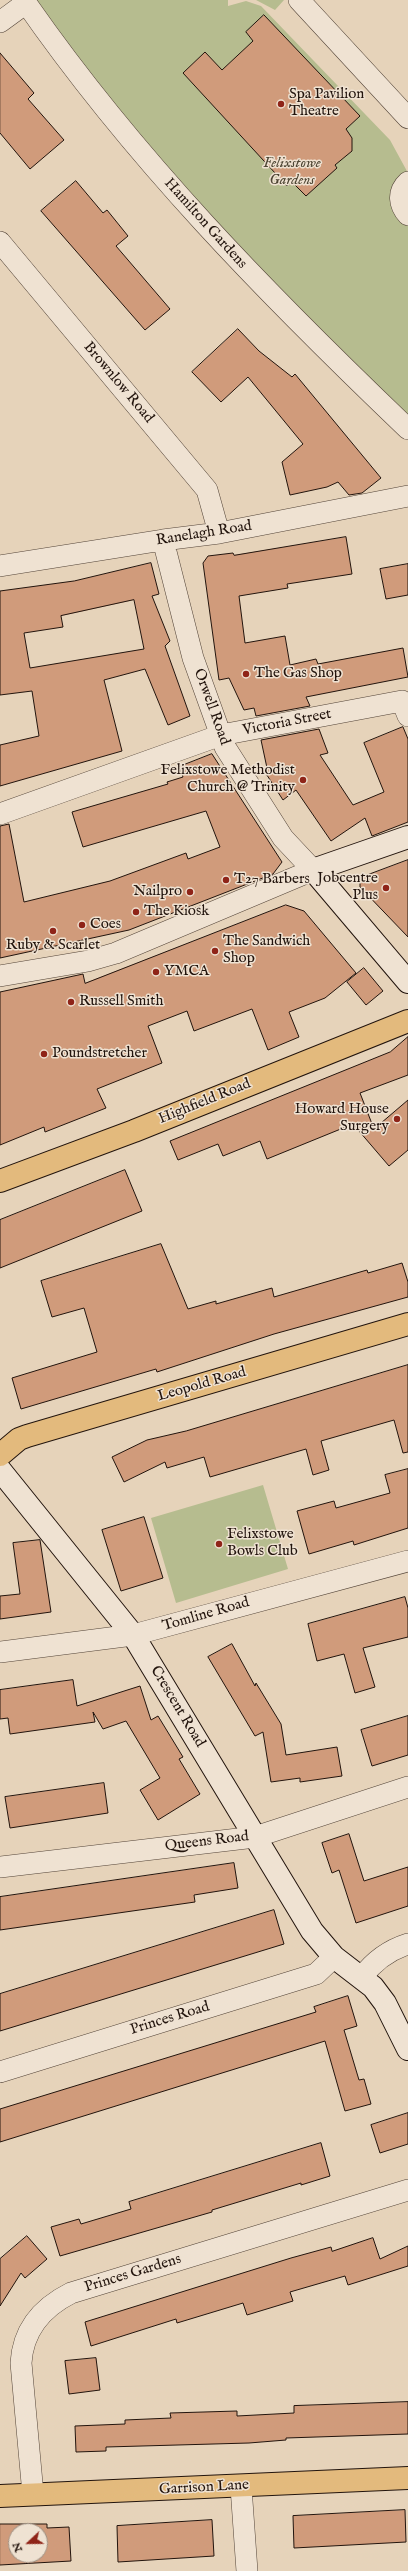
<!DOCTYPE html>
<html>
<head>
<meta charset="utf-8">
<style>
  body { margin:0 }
  #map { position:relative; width:408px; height:2571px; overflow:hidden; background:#e6d3ba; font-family:"IM FELL English",serif }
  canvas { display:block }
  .north { position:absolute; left:8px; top:2523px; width:40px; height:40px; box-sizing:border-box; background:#efe2d2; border:1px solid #9d9083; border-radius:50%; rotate:248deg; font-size:11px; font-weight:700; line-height:16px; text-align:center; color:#22140d }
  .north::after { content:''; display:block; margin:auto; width:14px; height:18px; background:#8f2418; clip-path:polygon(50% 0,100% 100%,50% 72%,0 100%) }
</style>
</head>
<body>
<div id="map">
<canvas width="408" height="2571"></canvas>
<div class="north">N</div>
</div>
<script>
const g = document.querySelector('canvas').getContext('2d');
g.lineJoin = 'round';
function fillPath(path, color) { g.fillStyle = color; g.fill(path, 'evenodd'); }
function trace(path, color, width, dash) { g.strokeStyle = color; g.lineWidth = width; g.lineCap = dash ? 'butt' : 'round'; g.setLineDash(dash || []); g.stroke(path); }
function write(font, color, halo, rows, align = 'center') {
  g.font = font + ' "IM FELL English",serif'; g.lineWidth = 3; g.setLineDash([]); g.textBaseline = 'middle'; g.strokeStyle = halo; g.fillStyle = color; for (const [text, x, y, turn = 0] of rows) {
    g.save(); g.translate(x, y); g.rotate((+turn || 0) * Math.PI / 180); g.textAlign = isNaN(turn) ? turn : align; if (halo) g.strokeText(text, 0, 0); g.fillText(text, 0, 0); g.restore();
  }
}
fillPath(new Path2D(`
  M 33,0 L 228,0 L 228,6 L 246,1 L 261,6 L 390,140 L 408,173 L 408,420 L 315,331 L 153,155 Z
  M 256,0 L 284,0 L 275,10 Z
  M 263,1485 L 288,1569 L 176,1603 L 151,1518 Z`), '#b6bc8f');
const building = new Path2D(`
  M 264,15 L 360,116 L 346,129 L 352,138 L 352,151 L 335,165 L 337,168 L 306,196 L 291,181 L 287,186 L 183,73 L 205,52 L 222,70 L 253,41 L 246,32 Z
  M 0,53 L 34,93 L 28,99 L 64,140 L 30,169 L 0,133 Z
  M 76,181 L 103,213 L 107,210 L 128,236 L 116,246 L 170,309 L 145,330 L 41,211 Z
  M 238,329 L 259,351 L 292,377 L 295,374 L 381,478 L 362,493 L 349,495 L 338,482 L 327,487 L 290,495 L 282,462 L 303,444 L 248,377 L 221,402 L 192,372 Z
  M 346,537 L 352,574 L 287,584 L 288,588 L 239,596 L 245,643 L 285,636 L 290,665 L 316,659 L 318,664 L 403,648 L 408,677 L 306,697 L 310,706 L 256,716 L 254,708 L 244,710 L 229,678 L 219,680 L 203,563 L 208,556 L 233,553 L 234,555 Z
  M 151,563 L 159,594 L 152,596 L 170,641 L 165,646 L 190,716 L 168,725 L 145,669 L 104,680 L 122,751 L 0,786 L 0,745 L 39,736 L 32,691 L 0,695 L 0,591 L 74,581 ZM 134,600 L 144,649 L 30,668 L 24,633 L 63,627 L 61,616 Z
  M 408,564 L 408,595 L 386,599 L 380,569 Z
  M 403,727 L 408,739 L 408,822 L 372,836 L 365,818 L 331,841 L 296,790 L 283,800 L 263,769 L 267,768 L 261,740 L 319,729 L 328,753 L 320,755 L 353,805 L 384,792 L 364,743 Z
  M 212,754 L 282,862 L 273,874 L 129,930 L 0,958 L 0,826 L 9,824 L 24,902 L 110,881 L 186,853 L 188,859 L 220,847 L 206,811 L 83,847 L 72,812 L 168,784 L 167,782 L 183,777 L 179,767 Z
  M 408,860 L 408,937 L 360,887 L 360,878 Z
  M 286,905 L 304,911 L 356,973 L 325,998 L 289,1012 L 299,1037 L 268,1050 L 252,1009 L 194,1031 L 187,1011 L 148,1026 L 162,1063 L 97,1089 L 106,1108 L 45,1132 L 44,1127 L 0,1145 L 0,992 L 83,974 L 85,983 Z
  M 364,968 L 383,991 L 366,1005 L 347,982 Z
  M 408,1037 L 408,1075 L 360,1093 L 374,1129 L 408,1100 L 408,1150 L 389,1166 L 353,1124 L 267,1159 L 260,1141 L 223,1156 L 218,1144 L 178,1160 L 170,1141 L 390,1052 Z
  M 125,1170 L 142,1211 L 0,1268 L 0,1220 Z
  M 161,1244 L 188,1309 L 216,1301 L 216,1304 L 272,1288 L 274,1297 L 367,1270 L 368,1273 L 402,1263 L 408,1282 L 408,1297 L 274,1334 L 157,1372 L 156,1369 L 21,1409 L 12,1378 L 97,1352 L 84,1308 L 52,1317 L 41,1281 Z
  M 408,1365 L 408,1452 L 403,1453 L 394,1420 L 321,1441 L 329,1470 L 313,1475 L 306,1449 L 210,1477 L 204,1457 L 167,1468 L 165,1462 L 124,1482 L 112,1457 L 147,1440 L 186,1431 Z
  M 408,1469 L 408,1528 L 354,1545 L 353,1541 L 309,1554 L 297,1511 L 334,1501 L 336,1508 L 390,1493 L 385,1475 Z
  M 144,1517 L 163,1578 L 121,1591 L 102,1530 Z
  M 40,1540 L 51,1612 L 0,1619 L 0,1596 L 20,1594 L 13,1543 Z
  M 405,1597 L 408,1608 L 408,1637 L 363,1648 L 375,1687 L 355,1693 L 344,1654 L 317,1661 L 308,1624 Z
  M 232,1644 L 255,1686 L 256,1683 L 281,1724 L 286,1755 L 337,1747 L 342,1776 L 300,1782 L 300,1778 L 271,1782 L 263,1732 L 255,1736 L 208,1657 Z
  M 73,1680 L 77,1706 L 140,1686 L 151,1720 L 158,1716 L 183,1757 L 179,1759 L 200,1794 L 158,1820 L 140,1790 L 160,1778 L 126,1721 L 103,1729 L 93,1712 L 95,1722 L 10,1734 L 8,1718 L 0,1719 L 0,1690 Z
  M 408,1716 L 408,1755 L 372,1766 L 361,1730 Z
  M 104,1783 L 108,1813 L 10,1828 L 5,1797 Z
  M 349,1834 L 364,1881 L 408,1867 L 408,1906 L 356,1923 L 339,1870 L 332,1873 L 322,1843 Z
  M 234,1863 L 238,1888 L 194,1895 L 195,1902 L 0,1930 L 0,1897 Z
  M 274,1910 L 284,1944 L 0,2031 L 0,1994 Z
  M 348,1996 L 357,2026 L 344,2030 L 359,2080 L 364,2079 L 371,2104 L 345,2111 L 325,2041 L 0,2142 L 0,2109 L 316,2012 L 314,2007 Z
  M 408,2113 L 408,2144 L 380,2153 L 371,2125 Z
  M 321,2143 L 330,2176 L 301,2185 L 301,2183 L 212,2210 L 212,2212 L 60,2256 L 51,2227 L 79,2219 L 81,2224 L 131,2209 L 129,2202 Z
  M 27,2236 L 47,2259 L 25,2278 L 21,2273 L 0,2306 L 0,2259 Z
  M 373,2238 L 380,2259 L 408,2246 L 408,2266 L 348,2285 L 345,2276 L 290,2292 L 293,2301 L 247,2315 L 243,2303 L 177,2323 L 176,2319 L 91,2346 L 85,2322 L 291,2258 L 331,2247 L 332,2251 Z
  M 96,2358 L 100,2390 L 69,2394 L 65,2361 Z
  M 408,2402 L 408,2434 L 286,2438 L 286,2440 L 249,2443 L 106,2447 L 106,2451 L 76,2452 L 75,2426 L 125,2424 L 125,2420 L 171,2418 L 170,2413 L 237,2411 L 237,2416 L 294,2413 L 294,2406 Z
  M 405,2510 L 406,2542 L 294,2548 L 293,2516 Z
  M 212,2520 L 214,2556 L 118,2562 L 117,2526 Z
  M 0,2524 L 47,2524 L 47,2528 L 69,2527 L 71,2561 L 0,2565 ZM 16,2531 L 40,2531 L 40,2555 L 16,2555 Z`);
fillPath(building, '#d09b7b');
trace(building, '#22140d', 1);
const street = new Path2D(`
  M 24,0 C 134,159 269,296 408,429
  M 299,0 L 408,118
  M 0,22 L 26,3
  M 408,182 C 397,192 399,205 408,215
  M 0,242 L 207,490 L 219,533
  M 0,566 L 163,540 L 219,533 L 408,496
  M 0,814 L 221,735 L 402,701 L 408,716
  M 0,976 L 88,961 L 116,953 L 313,870 L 283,838 L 225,747 L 193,658 L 163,540
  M 0,1652 L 133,1635 L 408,1561
  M 0,1867 L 255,1837 L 408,1787
  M 362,1977 C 374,1961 389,1950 408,1944
  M 0,2072 L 316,1974 L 334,1957
  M 241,2487 L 247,2571
  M 33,2494 L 21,2363 C 23,2330 41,2308 71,2293 L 408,2190`);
const secondary = new Path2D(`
  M 408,837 L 313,870 L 408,982
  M 0,1470 L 133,1635 L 312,1931 L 334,1957 L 373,1987 L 385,2003 L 408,2049`);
const primary = new Path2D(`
  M 0,1181 L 134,1131 L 408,1021
  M 0,1455 L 19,1439 L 27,1436 L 408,1324
  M 0,2496 L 408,2478`);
trace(street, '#534438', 22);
trace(secondary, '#22140d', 24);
trace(primary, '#22140d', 24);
trace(street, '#efe2d2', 21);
trace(secondary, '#efe2d2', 22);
trace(primary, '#e3ba7d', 22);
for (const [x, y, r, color] of [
  [281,104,4,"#8f2418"],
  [246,674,4,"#8f2418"],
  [303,780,4,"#8f2418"],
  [226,880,4,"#8f2418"],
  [386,888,4,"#8f2418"],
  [190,892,4,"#8f2418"],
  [136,912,4,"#8f2418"],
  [82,925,4,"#8f2418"],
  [53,931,4,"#8f2418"],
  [215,951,4,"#8f2418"],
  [156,972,4,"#8f2418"],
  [71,1002,4,"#8f2418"],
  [44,1054,4,"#8f2418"],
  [397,1119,4,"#8f2418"],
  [219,1544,4,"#8f2418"]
]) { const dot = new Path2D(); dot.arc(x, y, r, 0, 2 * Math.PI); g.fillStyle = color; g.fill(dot); trace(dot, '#efe2d2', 1.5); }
write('15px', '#22140d', '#efe2d2', [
  ["Spa Pavilion",289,95],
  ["Theatre",289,112],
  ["The Gas Shop",254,674],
  ["Felixstowe Methodist",295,771,"right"],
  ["Church @ Trinity",295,788,"right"],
  ["Jobcentre",378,879,"right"],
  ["Plus",378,896,"right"],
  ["T27 Barbers",234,880],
  ["Nailpro",182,892,"right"],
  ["The Kiosk",144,912],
  ["Coes",90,925],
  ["The Sandwich",223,942],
  ["Shop",223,959],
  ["Ruby & Scarlet",53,946,"center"],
  ["YMCA",164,972],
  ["Russell Smith",79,1002],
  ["Poundstretcher",52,1054],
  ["Howard House",389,1110,"right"],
  ["Surgery",389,1127,"right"],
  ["Felixstowe",227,1535],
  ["Bowls Club",227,1552]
], 'left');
write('italic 15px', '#4e4634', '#efe2d2', [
  ["Felixstowe",292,164],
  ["Gardens",292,181]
]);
write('15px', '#22140d', '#efe2d2', [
  ["Hamilton Gardens",205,224,48],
  ["Brownlow Road",118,383,50],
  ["Ranelagh Road",204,534,-9],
  ["Orwell Road",211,707,70],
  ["Victoria Street",287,723,-11],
  ["Highfield Road",205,1102,-22],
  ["Leopold Road",202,1385,-16],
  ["Tomline Road",206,1615,-16],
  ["Crescent Road",177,1707,59],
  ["Queens Road",207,1842,-7],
  ["Princes Road",170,2019,-17],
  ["Princes Gardens",133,2274,-17],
  ["Garrison Lane",204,2488,-3]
]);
</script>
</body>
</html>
